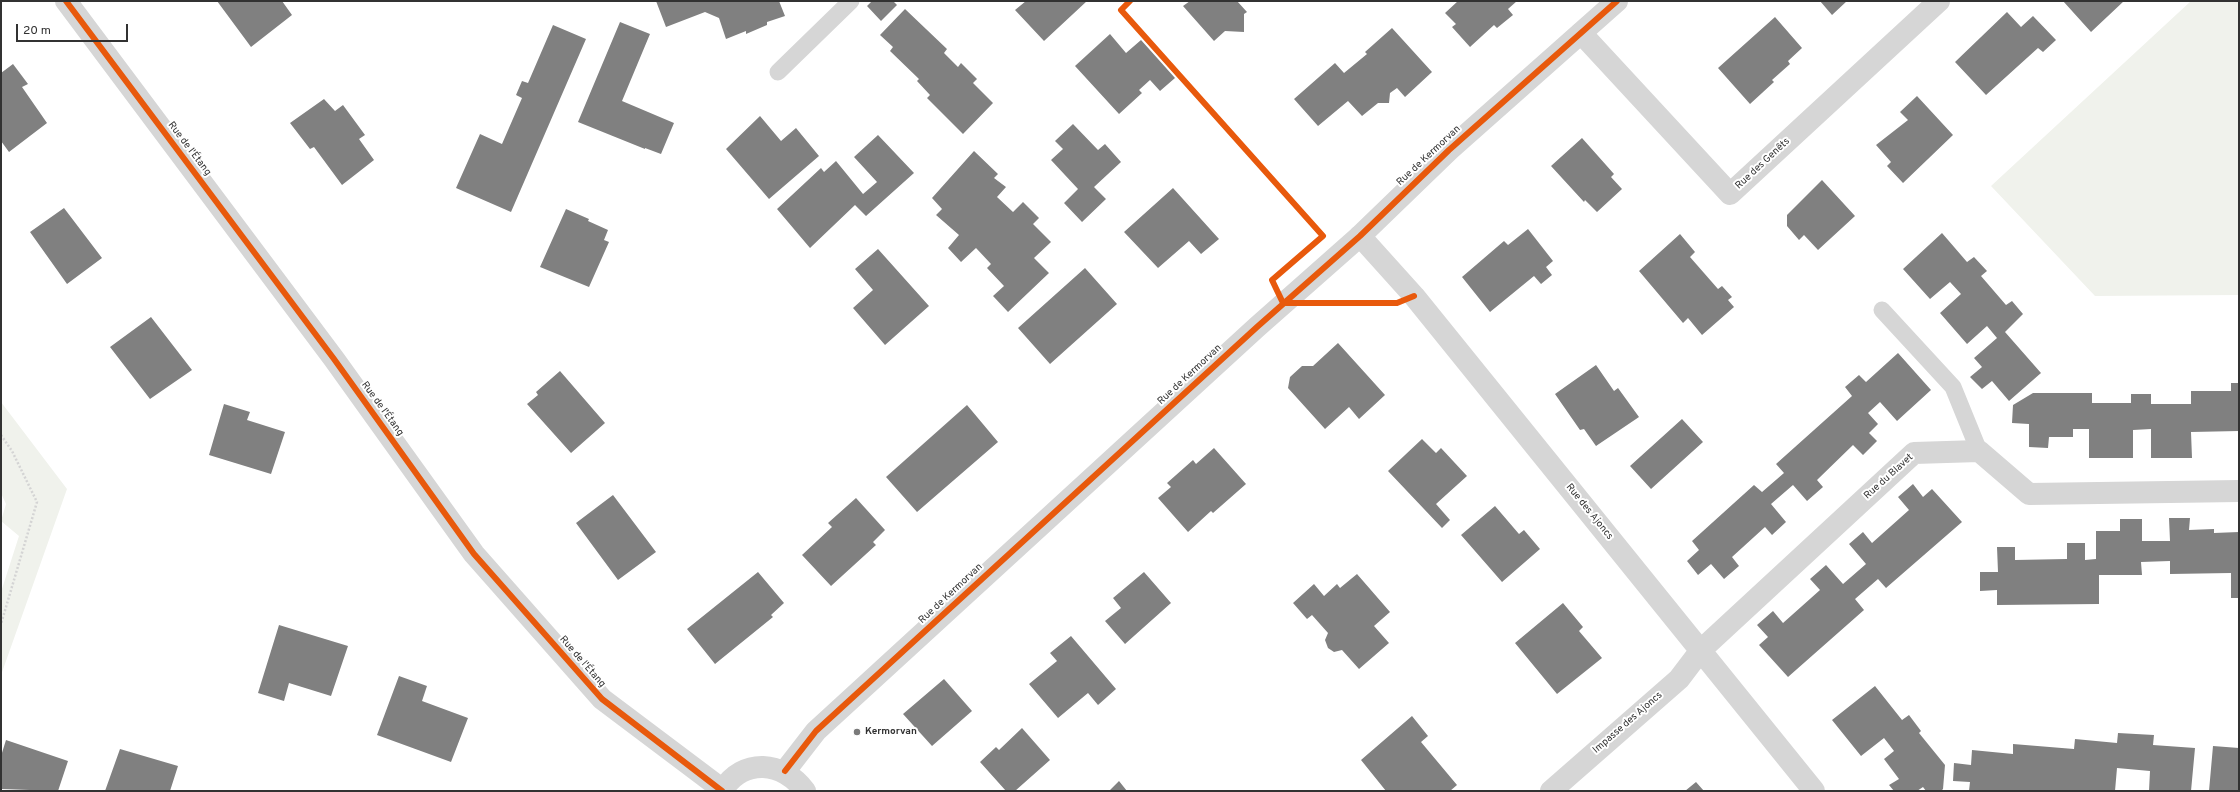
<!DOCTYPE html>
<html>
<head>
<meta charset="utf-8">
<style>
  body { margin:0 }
  #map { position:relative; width:2240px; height:792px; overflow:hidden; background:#fff; font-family:Overpass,sans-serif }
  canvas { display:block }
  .frame { position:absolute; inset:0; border:2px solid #323232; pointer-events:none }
  .scale { position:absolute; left:16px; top:24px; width:112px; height:18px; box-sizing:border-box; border:2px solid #323232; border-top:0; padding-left:5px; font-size:12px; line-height:14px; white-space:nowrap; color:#323232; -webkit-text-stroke:3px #fff; paint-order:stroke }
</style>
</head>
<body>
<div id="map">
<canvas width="2240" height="792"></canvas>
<div class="frame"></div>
<div class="scale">20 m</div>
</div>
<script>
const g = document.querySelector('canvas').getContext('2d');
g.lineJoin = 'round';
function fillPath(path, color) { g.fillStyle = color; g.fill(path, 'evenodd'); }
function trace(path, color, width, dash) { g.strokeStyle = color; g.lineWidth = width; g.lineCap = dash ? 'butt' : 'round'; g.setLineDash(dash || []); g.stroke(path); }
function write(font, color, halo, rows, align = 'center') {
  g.font = font + ' Overpass,sans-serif'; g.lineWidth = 4; g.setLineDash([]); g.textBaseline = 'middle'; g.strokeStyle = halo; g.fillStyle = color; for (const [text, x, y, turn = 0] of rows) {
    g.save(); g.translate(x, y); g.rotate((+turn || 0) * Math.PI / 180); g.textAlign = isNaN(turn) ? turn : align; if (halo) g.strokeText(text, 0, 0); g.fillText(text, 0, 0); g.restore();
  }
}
fillPath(new Path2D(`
  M 2191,1 L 2239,1 L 2239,295 L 2095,296 L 1991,186 Z
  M 1,402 L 67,489 L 1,675 L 1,592 L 19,536 L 1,521 L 6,504 L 1,493 Z`), '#f0f2ec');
fillPath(new Path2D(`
  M 217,1 L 282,1 L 292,15 L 251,47 Z
  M 656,1 L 779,1 L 785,16 L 767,22 L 767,25 L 746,34 L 746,31 L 726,39 L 719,18 L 705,12 L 666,27 Z
  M 872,1 L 893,1 L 897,5 L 881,21 L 867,6 Z
  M 1026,1 L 1087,1 L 1044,41 L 1015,10 Z
  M 1190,1 L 1237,1 L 1247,12 L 1244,14 L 1244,32 L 1225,31 L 1214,41 L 1183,6 Z
  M 1458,1 L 1517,1 L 1508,9 L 1513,15 L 1497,28 L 1494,25 L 1470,47 L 1452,27 L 1456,24 L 1445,13 Z
  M 1820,1 L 1847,1 L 1832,15 Z
  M 2063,1 L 2124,1 L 2091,32 Z
  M 905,9 L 947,49 L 944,53 L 958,67 L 961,63 L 977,79 L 973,83 L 993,103 L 963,134 L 927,98 L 930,95 L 917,81 L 919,79 L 890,51 L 893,47 L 880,35 Z
  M 2007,12 L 2021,27 L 2033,16 L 2056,40 L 2043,52 L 2038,48 L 1986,95 L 1955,62 Z
  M 1775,17 L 1802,48 L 1788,61 L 1790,64 L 1772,80 L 1774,82 L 1750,104 L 1718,68 Z
  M 620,22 L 650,34 L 622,101 L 674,123 L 661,154 L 645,148 L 645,149 L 578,122 Z
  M 553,25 L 586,39 L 511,212 L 456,188 L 480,134 L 502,144 L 522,98 L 516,95 L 522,81 L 528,83 Z
  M 1392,28 L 1432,72 L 1405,97 L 1397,88 L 1390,93 L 1389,103 L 1378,103 L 1362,116 L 1348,101 L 1318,126 L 1294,99 L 1335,63 L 1344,73 L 1367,54 L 1365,52 Z
  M 1110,34 L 1126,53 L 1141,40 L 1175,78 L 1160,91 L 1150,80 L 1139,90 L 1142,93 L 1119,114 L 1075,66 Z
  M 13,64 L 28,84 L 22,87 L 47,123 L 9,152 L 1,141 L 1,73 Z
  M 1917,96 L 1953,135 L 1903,183 L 1887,166 L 1891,162 L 1876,145 L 1908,120 L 1900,112 Z
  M 324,99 L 335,111 L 343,105 L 365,135 L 359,139 L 374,160 L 342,185 L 314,147 L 310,149 L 290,123 Z
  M 760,116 L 781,141 L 796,128 L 819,156 L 769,199 L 726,149 Z
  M 1073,124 L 1098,150 L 1105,144 L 1121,162 L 1094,187 L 1106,199 L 1082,222 L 1064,203 L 1078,189 L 1051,160 L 1063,149 L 1055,141 Z
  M 878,135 L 914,173 L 866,216 L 855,205 L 810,248 L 777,209 L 821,168 L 824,172 L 836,161 L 863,194 L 877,182 L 854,157 Z
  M 1582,138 L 1614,174 L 1611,177 L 1622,189 L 1597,212 L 1585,200 L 1584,202 L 1551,166 Z
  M 974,151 L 998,174 L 994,178 L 1006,187 L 997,197 L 1013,212 L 1023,202 L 1039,218 L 1033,224 L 1051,242 L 1034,258 L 1049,273 L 1008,312 L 993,296 L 1004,286 L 987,268 L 991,264 L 976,248 L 961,262 L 948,248 L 959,235 L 936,215 L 942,209 L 932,198 Z
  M 1822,180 L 1855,216 L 1818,250 L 1804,235 L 1799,240 L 1787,226 L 1787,215 Z
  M 1173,188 L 1219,239 L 1201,254 L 1189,241 L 1158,268 L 1124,232 Z
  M 64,208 L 102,258 L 67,284 L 30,232 Z
  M 566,209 L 589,219 L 588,221 L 608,230 L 604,240 L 609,242 L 589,287 L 540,267 Z
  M 1528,229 L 1553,261 L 1546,267 L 1552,275 L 1541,284 L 1534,276 L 1490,312 L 1462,277 L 1504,241 L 1508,245 Z
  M 1942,233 L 1967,262 L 1974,257 L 1987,271 L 1981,276 L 2006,305 L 2012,301 L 2023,314 L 2005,332 L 2041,373 L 2009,401 L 1992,381 L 1982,389 L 1970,377 L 1982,367 L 1974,358 L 1997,338 L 1987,326 L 1967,344 L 1940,313 L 1961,294 L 1950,282 L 1930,299 L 1903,269 Z
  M 1680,234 L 1695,252 L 1690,257 L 1718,289 L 1722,286 L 1732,297 L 1728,300 L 1734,307 L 1702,335 L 1688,318 L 1683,323 L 1639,271 Z
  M 878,249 L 929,306 L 885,345 L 853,308 L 873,290 L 855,269 Z
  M 1085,268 L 1117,304 L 1050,364 L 1018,328 Z
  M 151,317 L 192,370 L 150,399 L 110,347 Z
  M 1338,343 L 1385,395 L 1359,419 L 1349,407 L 1325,429 L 1288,388 L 1290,377 L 1302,366 L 1313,366 Z
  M 1898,353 L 1931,390 L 1897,421 L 1880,402 L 1868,413 L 1878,424 L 1869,433 L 1877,441 L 1863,455 L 1853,445 L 1817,480 L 1823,487 L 1807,501 L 1793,485 L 1771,504 L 1786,522 L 1772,535 L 1765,527 L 1732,557 L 1739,566 L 1724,579 L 1711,564 L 1698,575 L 1687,561 L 1699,550 L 1692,541 L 1754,485 L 1762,492 L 1784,473 L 1776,464 L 1852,396 L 1845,387 L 1859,375 L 1866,382 Z
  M 1596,365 L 1614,391 L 1618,388 L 1639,417 L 1596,446 L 1584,429 L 1580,430 L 1555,394 Z
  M 560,371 L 605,423 L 571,453 L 527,404 L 538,395 L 536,392 Z
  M 2231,383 L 2239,383 L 2239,431 L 2191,432 L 2192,458 L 2151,458 L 2151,429 L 2133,430 L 2133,458 L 2089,458 L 2089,429 L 2073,429 L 2073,437 L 2049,437 L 2048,448 L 2029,447 L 2029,424 L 2012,423 L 2013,405 L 2033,393 L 2092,393 L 2092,403 L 2131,403 L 2131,394 L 2151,394 L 2151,404 L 2191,404 L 2191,391 L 2231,391 Z
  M 224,404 L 250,412 L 247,420 L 285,432 L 271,474 L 209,455 Z
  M 967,405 L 998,442 L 917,512 L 886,477 Z
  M 1682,419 L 1703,442 L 1651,489 L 1630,466 Z
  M 1422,439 L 1436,453 L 1441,448 L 1467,476 L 1436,504 L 1450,520 L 1442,528 L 1388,471 Z
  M 1214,448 L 1246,484 L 1213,513 L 1211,511 L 1188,532 L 1158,498 L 1171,487 L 1167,483 L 1193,460 L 1196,464 Z
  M 1913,484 L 1923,497 L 1932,489 L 1962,522 L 1886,588 L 1878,579 L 1855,599 L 1864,610 L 1788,677 L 1759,645 L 1768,637 L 1757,625 L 1773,611 L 1783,623 L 1820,590 L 1810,579 L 1826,565 L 1843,584 L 1866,564 L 1849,544 L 1863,532 L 1872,543 L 1909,510 L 1898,497 Z
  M 613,495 L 656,552 L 618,580 L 576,523 Z
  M 856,498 L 885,530 L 873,542 L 876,545 L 831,586 L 802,555 L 832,527 L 828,523 Z
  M 1495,506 L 1519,534 L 1524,530 L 1540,549 L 1502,582 L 1461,535 Z
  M 2169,518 L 2190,518 L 2189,530 L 2214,529 L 2214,533 L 2239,532 L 2239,598 L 2231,598 L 2231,573 L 2170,574 L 2170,561 L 2141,562 L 2142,575 L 2099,575 L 2099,604 L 1997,605 L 1997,590 L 1980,591 L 1980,572 L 1998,572 L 1997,547 L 2015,547 L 2015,560 L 2067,559 L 2067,543 L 2085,543 L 2085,560 L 2096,559 L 2096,531 L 2120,531 L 2120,519 L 2142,519 L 2142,541 L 2170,541 Z
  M 758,572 L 784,603 L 771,615 L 773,617 L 715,664 L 687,629 Z
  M 1144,572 L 1171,603 L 1125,644 L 1105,621 L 1121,608 L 1113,598 Z
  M 1357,574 L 1390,612 L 1374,626 L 1389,643 L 1359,669 L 1342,650 L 1334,652 L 1328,648 L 1325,640 L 1328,633 L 1312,615 L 1307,619 L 1293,603 L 1314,584 L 1324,596 L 1337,584 L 1340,588 Z
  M 1563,603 L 1583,627 L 1579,631 L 1602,658 L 1557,694 L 1515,643 Z
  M 279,625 L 348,646 L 331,696 L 289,683 L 284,701 L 258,693 Z
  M 1071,636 L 1116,689 L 1098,705 L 1088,693 L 1058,718 L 1029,684 L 1057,661 L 1050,653 Z
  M 399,676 L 427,686 L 422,701 L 468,718 L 451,762 L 377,735 Z
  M 944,679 L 972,711 L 932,746 L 903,714 Z
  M 1875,686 L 1902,720 L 1909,715 L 1921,731 L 1919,733 L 1945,765 L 1943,789 L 1941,791 L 1926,791 L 1923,787 L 1917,791 L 1894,791 L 1889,785 L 1899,779 L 1884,759 L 1894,751 L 1884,738 L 1861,756 L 1832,720 Z
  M 1412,716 L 1428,736 L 1421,742 L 1457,785 L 1450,791 L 1386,791 L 1361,760 Z
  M 1022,728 L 1050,760 L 1015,791 L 1006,791 L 980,762 L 996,747 L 999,750 Z
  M 2118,733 L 2154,735 L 2153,745 L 2195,748 L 2191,791 L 2149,791 L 2150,771 L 2117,768 L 2115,791 L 1969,791 L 1970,782 L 1953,781 L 1954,763 L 1971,765 L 1972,750 L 2013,754 L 2013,744 L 2074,749 L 2075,739 L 2117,743 Z
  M 6,740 L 68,761 L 58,791 L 1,789 L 1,756 Z
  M 2213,746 L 2239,748 L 2239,791 L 2209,791 Z
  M 120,749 L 178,766 L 170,791 L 105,791 Z
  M 1119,781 L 1127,791 L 1109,791 Z
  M 1696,782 L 1704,791 L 1685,791 Z`), '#808080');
trace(new Path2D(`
  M 1,435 L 12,451 L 37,502 L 1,624`), '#d4d4d4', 2.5, [2, 2]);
trace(new Path2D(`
  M 778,72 L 851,1
  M 1882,310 L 1953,387 L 1979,451`), '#d6d6d6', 17);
trace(new Path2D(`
  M 1581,33 L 1730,194 L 1939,1
  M 1360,236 L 1414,296 L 1814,791
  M 1551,791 L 1679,679 L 1701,650 L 1914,453 L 1979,451 L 2029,494 L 2239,491`), '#d6d6d6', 22);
trace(new Path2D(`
  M 66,1 L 334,359 L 474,554 L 602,699 L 723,790
  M 785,771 L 816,731 L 1257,327 L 1360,236 L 1449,150 L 1617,1
  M 722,791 C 743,757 783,761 805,791`), '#d6d6d6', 22);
trace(new Path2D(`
  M 66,1 L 334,359 L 474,554 L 602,699 L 722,791
  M 1130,1 L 1121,10 L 1323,236 L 1272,280 L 1283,303 L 1397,303 L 1414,296
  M 785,771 L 816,731 L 1257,327 L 1360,236 L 1449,150 L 1617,1`), '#e8590c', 6);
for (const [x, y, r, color] of [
  [857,732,4,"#7a7a7a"]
]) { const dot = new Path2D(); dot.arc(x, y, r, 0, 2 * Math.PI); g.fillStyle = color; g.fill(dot); trace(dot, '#fff', 1.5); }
write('10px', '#323232', '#fff', [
  ["Rue de l'Étang",189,149,53],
  ["Rue de Kermorvan",1429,156,-43],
  ["Rue des Genêts",1763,164,-43],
  ["Rue de Kermorvan",1190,375,-43],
  ["Rue de l'Étang",382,409,54],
  ["Rue du Blavet",1889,477,-42],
  ["Rue des Ajoncs",1589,512,51],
  ["Rue de Kermorvan",951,594,-43],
  ["Rue de l'Étang",582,662,49],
  ["Impasse des Ajoncs",1628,723,-41]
]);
write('bold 10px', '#323232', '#fff', [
  ["Kermorvan",865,732]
], 'left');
</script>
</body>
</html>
